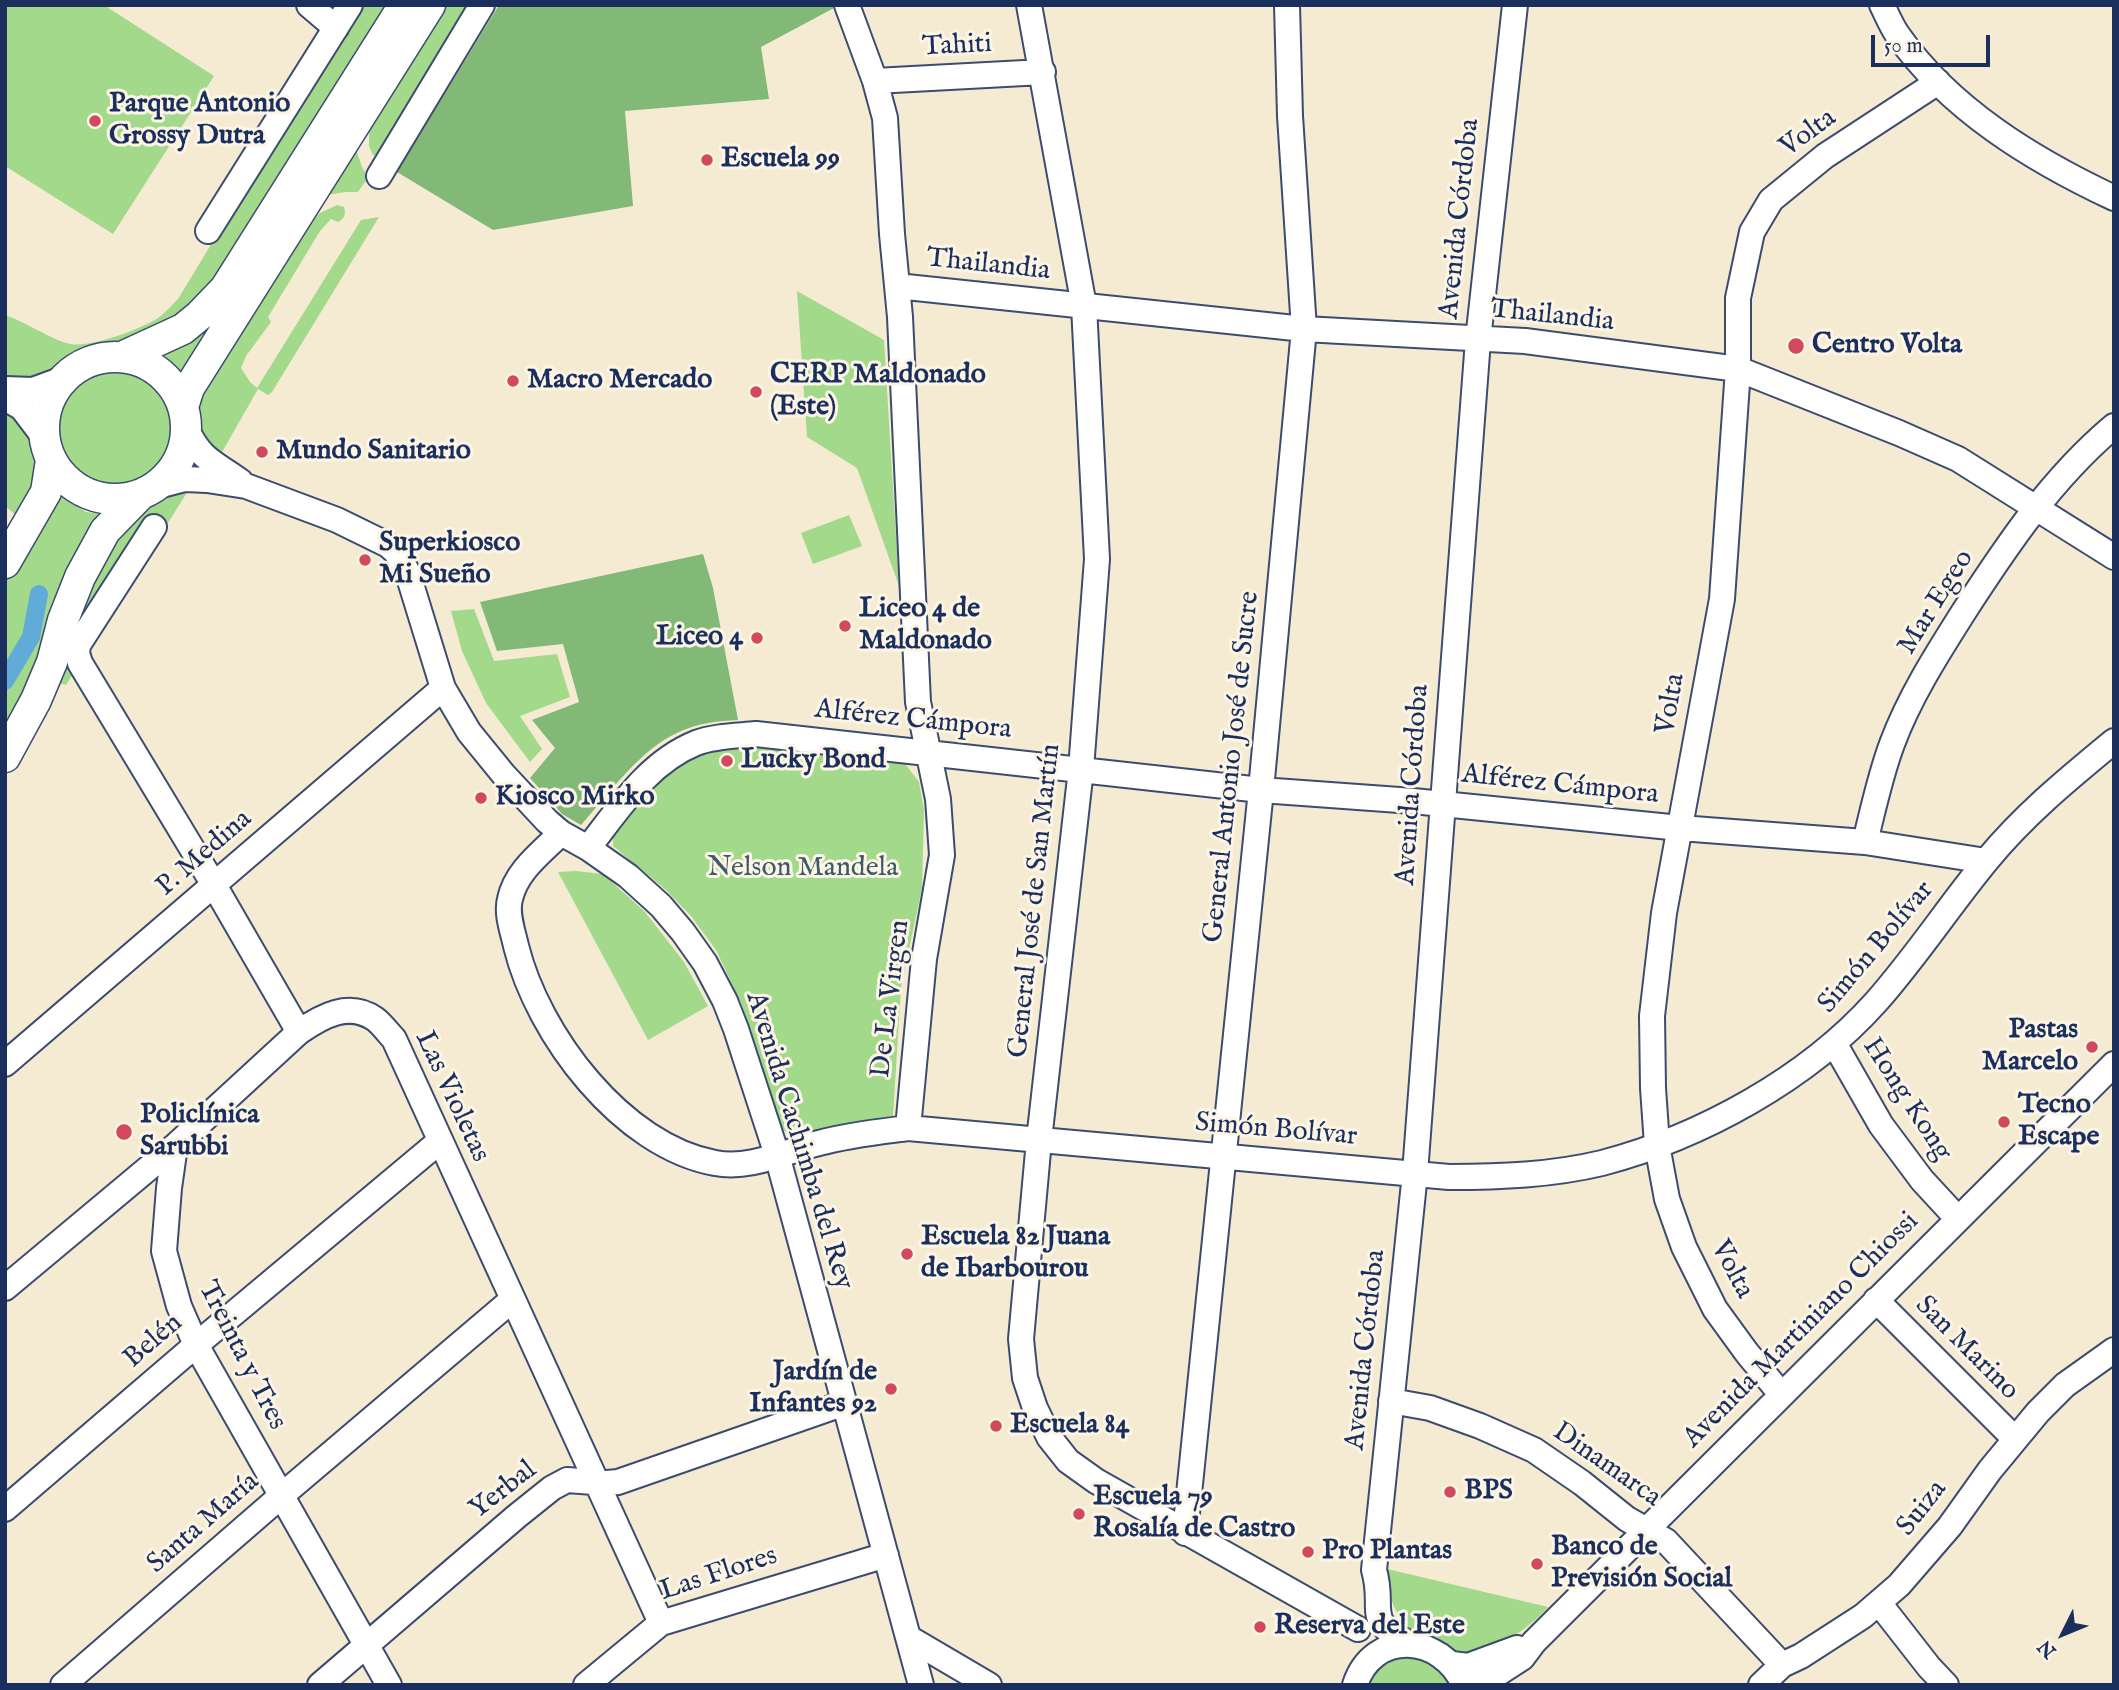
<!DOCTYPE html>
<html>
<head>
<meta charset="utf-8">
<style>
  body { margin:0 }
  #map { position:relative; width:2119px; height:1690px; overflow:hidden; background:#f5ebd3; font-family:"IM FELL English",serif }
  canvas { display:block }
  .frame { position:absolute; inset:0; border:7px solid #1b2f5e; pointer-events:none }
  .north { position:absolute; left:2028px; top:1599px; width:70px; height:70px; -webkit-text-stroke:5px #fcf5e5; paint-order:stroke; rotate:227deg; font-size:19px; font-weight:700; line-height:28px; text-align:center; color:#1b2f5e }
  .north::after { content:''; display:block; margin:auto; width:24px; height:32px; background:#1b2f5e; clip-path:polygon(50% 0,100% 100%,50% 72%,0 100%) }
  .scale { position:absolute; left:1871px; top:35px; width:119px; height:32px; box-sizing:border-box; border:4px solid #1b2f5e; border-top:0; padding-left:9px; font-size:21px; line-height:24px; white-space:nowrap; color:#1b2f5e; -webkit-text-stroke:5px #fcf5e5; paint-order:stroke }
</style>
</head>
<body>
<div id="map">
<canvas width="2119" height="1690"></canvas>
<div class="frame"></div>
<div class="north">N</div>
<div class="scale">50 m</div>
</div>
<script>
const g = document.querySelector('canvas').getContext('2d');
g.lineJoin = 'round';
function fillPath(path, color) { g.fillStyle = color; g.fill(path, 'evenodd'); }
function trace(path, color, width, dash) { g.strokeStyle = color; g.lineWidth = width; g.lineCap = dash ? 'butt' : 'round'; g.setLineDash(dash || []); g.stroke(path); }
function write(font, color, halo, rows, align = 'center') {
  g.font = font + ' "IM FELL English",serif'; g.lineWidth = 6; g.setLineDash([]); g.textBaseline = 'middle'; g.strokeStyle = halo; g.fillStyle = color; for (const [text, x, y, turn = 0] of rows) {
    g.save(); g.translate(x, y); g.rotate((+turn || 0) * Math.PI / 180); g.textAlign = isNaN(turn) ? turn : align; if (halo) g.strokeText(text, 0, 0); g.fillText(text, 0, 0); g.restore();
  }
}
fillPath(new Path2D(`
  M 5,5 L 104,5 L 214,76 L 113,234 L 5,166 Z
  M 356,5 L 392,5 L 198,304 L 126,345 L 108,347 L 76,355 L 38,382 L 5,381 L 5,315 C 26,322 52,340 70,344 C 90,348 141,329 158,318 C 165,313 172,305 178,299 Z
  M 438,5 L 472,5 L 377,157 L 373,155 L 369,146 L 369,130 Z
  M 355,146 L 362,167 L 368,178 L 358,192 L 346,192 L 326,195 Z
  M 337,205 L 344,207 C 346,213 345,219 338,222 L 331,219 L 320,231 L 268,317 L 271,322 L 246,356 L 241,368 L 250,382 L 257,388 L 361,220 L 379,217 L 272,392 L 268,395 L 258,389 L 221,454 C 198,435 193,421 195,392 L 311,221 L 320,213 Z
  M 797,291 L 884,340 L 899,586 L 857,468 L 807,437 Z
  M 231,294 L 180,382 L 171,370 L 151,356 Z
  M55 431a59 59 0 1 1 118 0a59 59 0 1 1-118 0Z
  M 5,406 L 26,426 L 38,467 L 36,486 L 16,515 L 5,506 Z
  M 193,483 L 66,685 L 56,682 L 84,583 L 134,514 Z
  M 59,495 L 86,512 L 102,514 L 43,659 L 5,738 L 5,580 Z
  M 849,515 L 862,546 L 813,564 L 801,533 Z
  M 474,609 L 494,661 L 557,654 L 570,697 L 520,716 L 542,749 L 530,762 L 486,703 L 462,651 L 451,611 Z
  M 750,745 L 903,761 L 919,782 L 924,810 L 922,888 L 901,987 L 893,1116 L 789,1134 L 782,1129 L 741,1003 L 716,950 L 691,916 L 666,890 L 613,846 L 613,834 L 666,772 L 694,755 L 726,746 Z
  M 576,871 L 603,874 L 645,912 L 684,962 L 708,1006 L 648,1040 L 558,872 Z
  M 1383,1568 L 1548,1607 C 1521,1636 1502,1643 1468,1659 C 1452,1652 1430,1647 1417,1636 C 1395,1620 1388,1593 1383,1568 Z
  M 1401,1645 L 1464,1685 L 1355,1685 Z`), '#a3d98a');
fillPath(new Path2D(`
  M 499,5 L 833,5 L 834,8 L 761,47 L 769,99 L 625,111 L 633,206 L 493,230 L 397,172 Z
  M 703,554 L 713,588 L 738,720 C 718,721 698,723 679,732 C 640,749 609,794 581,825 L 562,814 L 530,778 L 555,748 L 532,720 L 579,702 L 563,644 L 497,651 L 480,602 Z`), '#82b976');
trace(new Path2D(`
  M 5,681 L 31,637 L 39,594`), '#60abd8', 18);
const minor = new Path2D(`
  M 309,5 L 336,28
  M 847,5 L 875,81 L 885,118 L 892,234 L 900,317 L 918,702 L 938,799 L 942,855 L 924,959 L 908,1128
  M 1029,5 L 1084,306 L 1097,559 L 1081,769 L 1039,1140 L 1021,1339 L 1025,1378 L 1035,1408 L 1049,1437 L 1068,1461 L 1096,1481 L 1358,1629
  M 1882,5 C 1887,15 1891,25 1897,34 C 1949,109 2033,160 2114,198
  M 875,81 L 1043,72
  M 379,176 L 482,5
  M 208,231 L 350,5
  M 897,286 L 1304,329 L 1525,341 L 1738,369 L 1899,433 L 1958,459 L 2114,557
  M 5,389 L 33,390 L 63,379
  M 5,398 L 22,408 L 44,437
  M 187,430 C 202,461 214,462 240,481
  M 158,486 L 185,479 L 207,480 L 246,486 L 337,520 L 388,545 L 396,552 L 407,571 L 443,688 L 469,732 L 504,775 L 547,821 L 561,833 L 588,848 L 628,876 L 661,906 L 683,932 L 705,963 L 725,1001 L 736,1029 L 777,1155 L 921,1685
  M 154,527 L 78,645 L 77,653 L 80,663 L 214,885 L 299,1032
  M 561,833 C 541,853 516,871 510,899 C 506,914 513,932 516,946 C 538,1035 622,1146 715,1163 C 751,1170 785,1151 819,1143 C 848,1135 877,1132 908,1128 L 1449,1177 C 1500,1177 1552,1175 1602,1163 C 1701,1137 1807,1079 1876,1002 C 1916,957 1949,906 1987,860 C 2025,814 2068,779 2114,741
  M 1865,842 C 1873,810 1880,776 1892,744 C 1909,698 1937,654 1963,613 C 2007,545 2052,478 2114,426
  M 588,848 C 619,809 647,763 696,743 C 715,736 736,736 756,734 L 1261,790 L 1413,801 L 1680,828 L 1865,842 L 1986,861
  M 1834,1043 L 1881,1125 L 1922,1180 L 1958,1219
  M 5,1064 L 443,688
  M 5,1288 L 175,1146
  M 1876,1300 L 2015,1439
  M 1781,1394 L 1747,1353 L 1715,1309 L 1684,1247 L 1667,1199 L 1657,1145 L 1653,1088 L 1652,1016 L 1664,913 L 1722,599 L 1738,369 L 1738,298 L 1752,232 L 1771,200 L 1825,156 L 1938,82
  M 1391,1401 L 1430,1408 L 1480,1426 L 1534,1450 L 1582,1483 L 1627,1519 L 1666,1541 L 1782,1665
  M 5,1509 L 196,1345 L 440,1141
  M 1185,1533 L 1261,790 L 1304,329 L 1290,116 L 1287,5
  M 1879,1603 L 1929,1667 L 1946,1685
  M 909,1638 L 989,1685
  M 1412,1645 C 1361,1620 1386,1611 1374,1570 L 1415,1173 L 1478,340 L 1515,5
  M 1452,1664 L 1468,1666 L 1517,1648
  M 63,1685 L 281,1496 L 512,1300
  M 320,1685 L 517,1516 L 552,1488 L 567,1480 L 607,1483 L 618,1482 L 845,1403
  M 389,1685 L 196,1345 L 179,1306 L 164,1251 L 169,1188 L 175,1146 L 299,1032 C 322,1016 349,1001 375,1019 C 382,1024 388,1033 394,1039 L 661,1623
  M 586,1685 L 661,1623 L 886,1555
  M 1355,1685 C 1373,1629 1442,1634 1464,1685
  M 1480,1685 L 1522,1658 L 1534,1642 L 2114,1064
  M 1761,1685 L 1782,1665 L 1801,1656 L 1863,1616 L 1899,1585 L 1950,1526 L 1990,1470 L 2038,1412 L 2065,1385 L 2114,1350`);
const major = new Path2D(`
  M44 428a71 71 0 1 1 142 0a71 71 0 1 1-142 0Z
  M 122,357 L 183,329 L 200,315 L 225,289 L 404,5
  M 183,407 L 189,388 L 430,5
  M 5,563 L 46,492 L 51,460
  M 5,757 L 36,700 L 52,662 L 63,620 L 80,577 L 105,531 L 140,495`);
trace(minor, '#3c4b70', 28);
trace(major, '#3c4b70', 33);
trace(minor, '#fff', 24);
trace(major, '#fff', 30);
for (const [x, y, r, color] of [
  [95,121,7,"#d1495b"],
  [707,160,7,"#d1495b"],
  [1796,346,9,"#d1495b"],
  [513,381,7,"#d1495b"],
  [756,392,7,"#d1495b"],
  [262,452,7,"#d1495b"],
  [365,560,7,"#d1495b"],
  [845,626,7,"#d1495b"],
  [757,638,7,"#d1495b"],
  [727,761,7,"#d1495b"],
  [481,798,7,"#d1495b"],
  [2092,1047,7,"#d1495b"],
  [2004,1122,7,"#d1495b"],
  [124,1132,9,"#d1495b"],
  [907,1254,7,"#d1495b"],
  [891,1389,7,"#d1495b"],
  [996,1426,7,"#d1495b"],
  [1450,1492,7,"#d1495b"],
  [1079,1514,7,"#d1495b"],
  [1308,1552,7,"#d1495b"],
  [1537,1564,7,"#d1495b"],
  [1260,1627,7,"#d1495b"]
]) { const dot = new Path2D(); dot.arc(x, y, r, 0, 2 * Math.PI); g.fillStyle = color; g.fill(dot); trace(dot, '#fcf5e5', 2.5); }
write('28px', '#1b2f5e', '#fcf5e5', [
  ["Tahiti",957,47,-3],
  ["Volta",1809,134,-36],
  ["Avenida Córdoba",1461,219,-84],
  ["Thailandia",988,266,6],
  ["Thailandia",1552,317,6],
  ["Mar Egeo",1937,603,-58],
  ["Volta",1672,704,-80],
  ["Alférez Cámpora",913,721,6],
  ["General Antonio José de Sucre",1233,767,-84],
  ["Avenida Córdoba",1414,785,-86],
  ["Alférez Cámpora",1560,786,6],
  ["P. Medina",205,854,-41],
  ["General José de San Martín",1036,901,-84],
  ["Simón Bolívar",1877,948,-50],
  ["De La Virgen",892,999,-83],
  ["Las Violetas",451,1097,65],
  ["Hong Kong",1906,1100,57],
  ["Simón Bolívar",1276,1131,5],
  ["Avenida Cachimba del Rey",798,1141,73],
  ["Volta",1731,1270,62],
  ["Avenida Martiniano Chiossi",1802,1331,-45],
  ["Belén",154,1342,-41],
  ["San Marino",1966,1349,45],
  ["Avenida Córdoba",1367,1350,-84],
  ["Treinta y Tres",241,1356,63],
  ["Dinamarca",1606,1466,35],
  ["Yerbal",504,1491,-38],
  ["Suiza",1923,1509,-52],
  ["Santa María",204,1524,-41],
  ["Las Flores",719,1575,-18]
]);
write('bold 28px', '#1b2f5e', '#fcf5e5', [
  ["Parque Antonio",109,105],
  ["Grossy Dutra",109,137],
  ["Escuela 99",721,160],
  ["Centro Volta",1812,346],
  ["CERP Maldonado",770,376],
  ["(Este)",770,408],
  ["Macro Mercado",527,381],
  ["Mundo Sanitario",276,452],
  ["Superkiosco",379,544],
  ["Mi Sueño",379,576],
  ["Liceo 4 de",859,610],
  ["Maldonado",859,642],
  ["Liceo 4",743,638,"right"],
  ["Lucky Bond",741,761],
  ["Kiosco Mirko",495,798],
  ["Pastas",2078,1031,"right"],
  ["Marcelo",2078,1063,"right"],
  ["Tecno",2018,1106],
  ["Escape",2018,1138],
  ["Policlínica",140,1116],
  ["Sarubbi",140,1148],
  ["Escuela 82 Juana",921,1238],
  ["de Ibarbourou",921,1270],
  ["Jardín de",877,1373,"right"],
  ["Infantes 92",877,1405,"right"],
  ["Escuela 84",1010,1426],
  ["BPS",1464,1492],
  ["Escuela 79",1093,1498],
  ["Rosalía de Castro",1093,1530],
  ["Banco de",1551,1548],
  ["Previsión Social",1551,1580],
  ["Pro Plantas",1322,1552],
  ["Reserva del Este",1274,1627]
], 'left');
write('28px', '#3d5a69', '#fcf5e5', [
  ["Nelson Mandela",803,869]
]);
</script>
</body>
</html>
